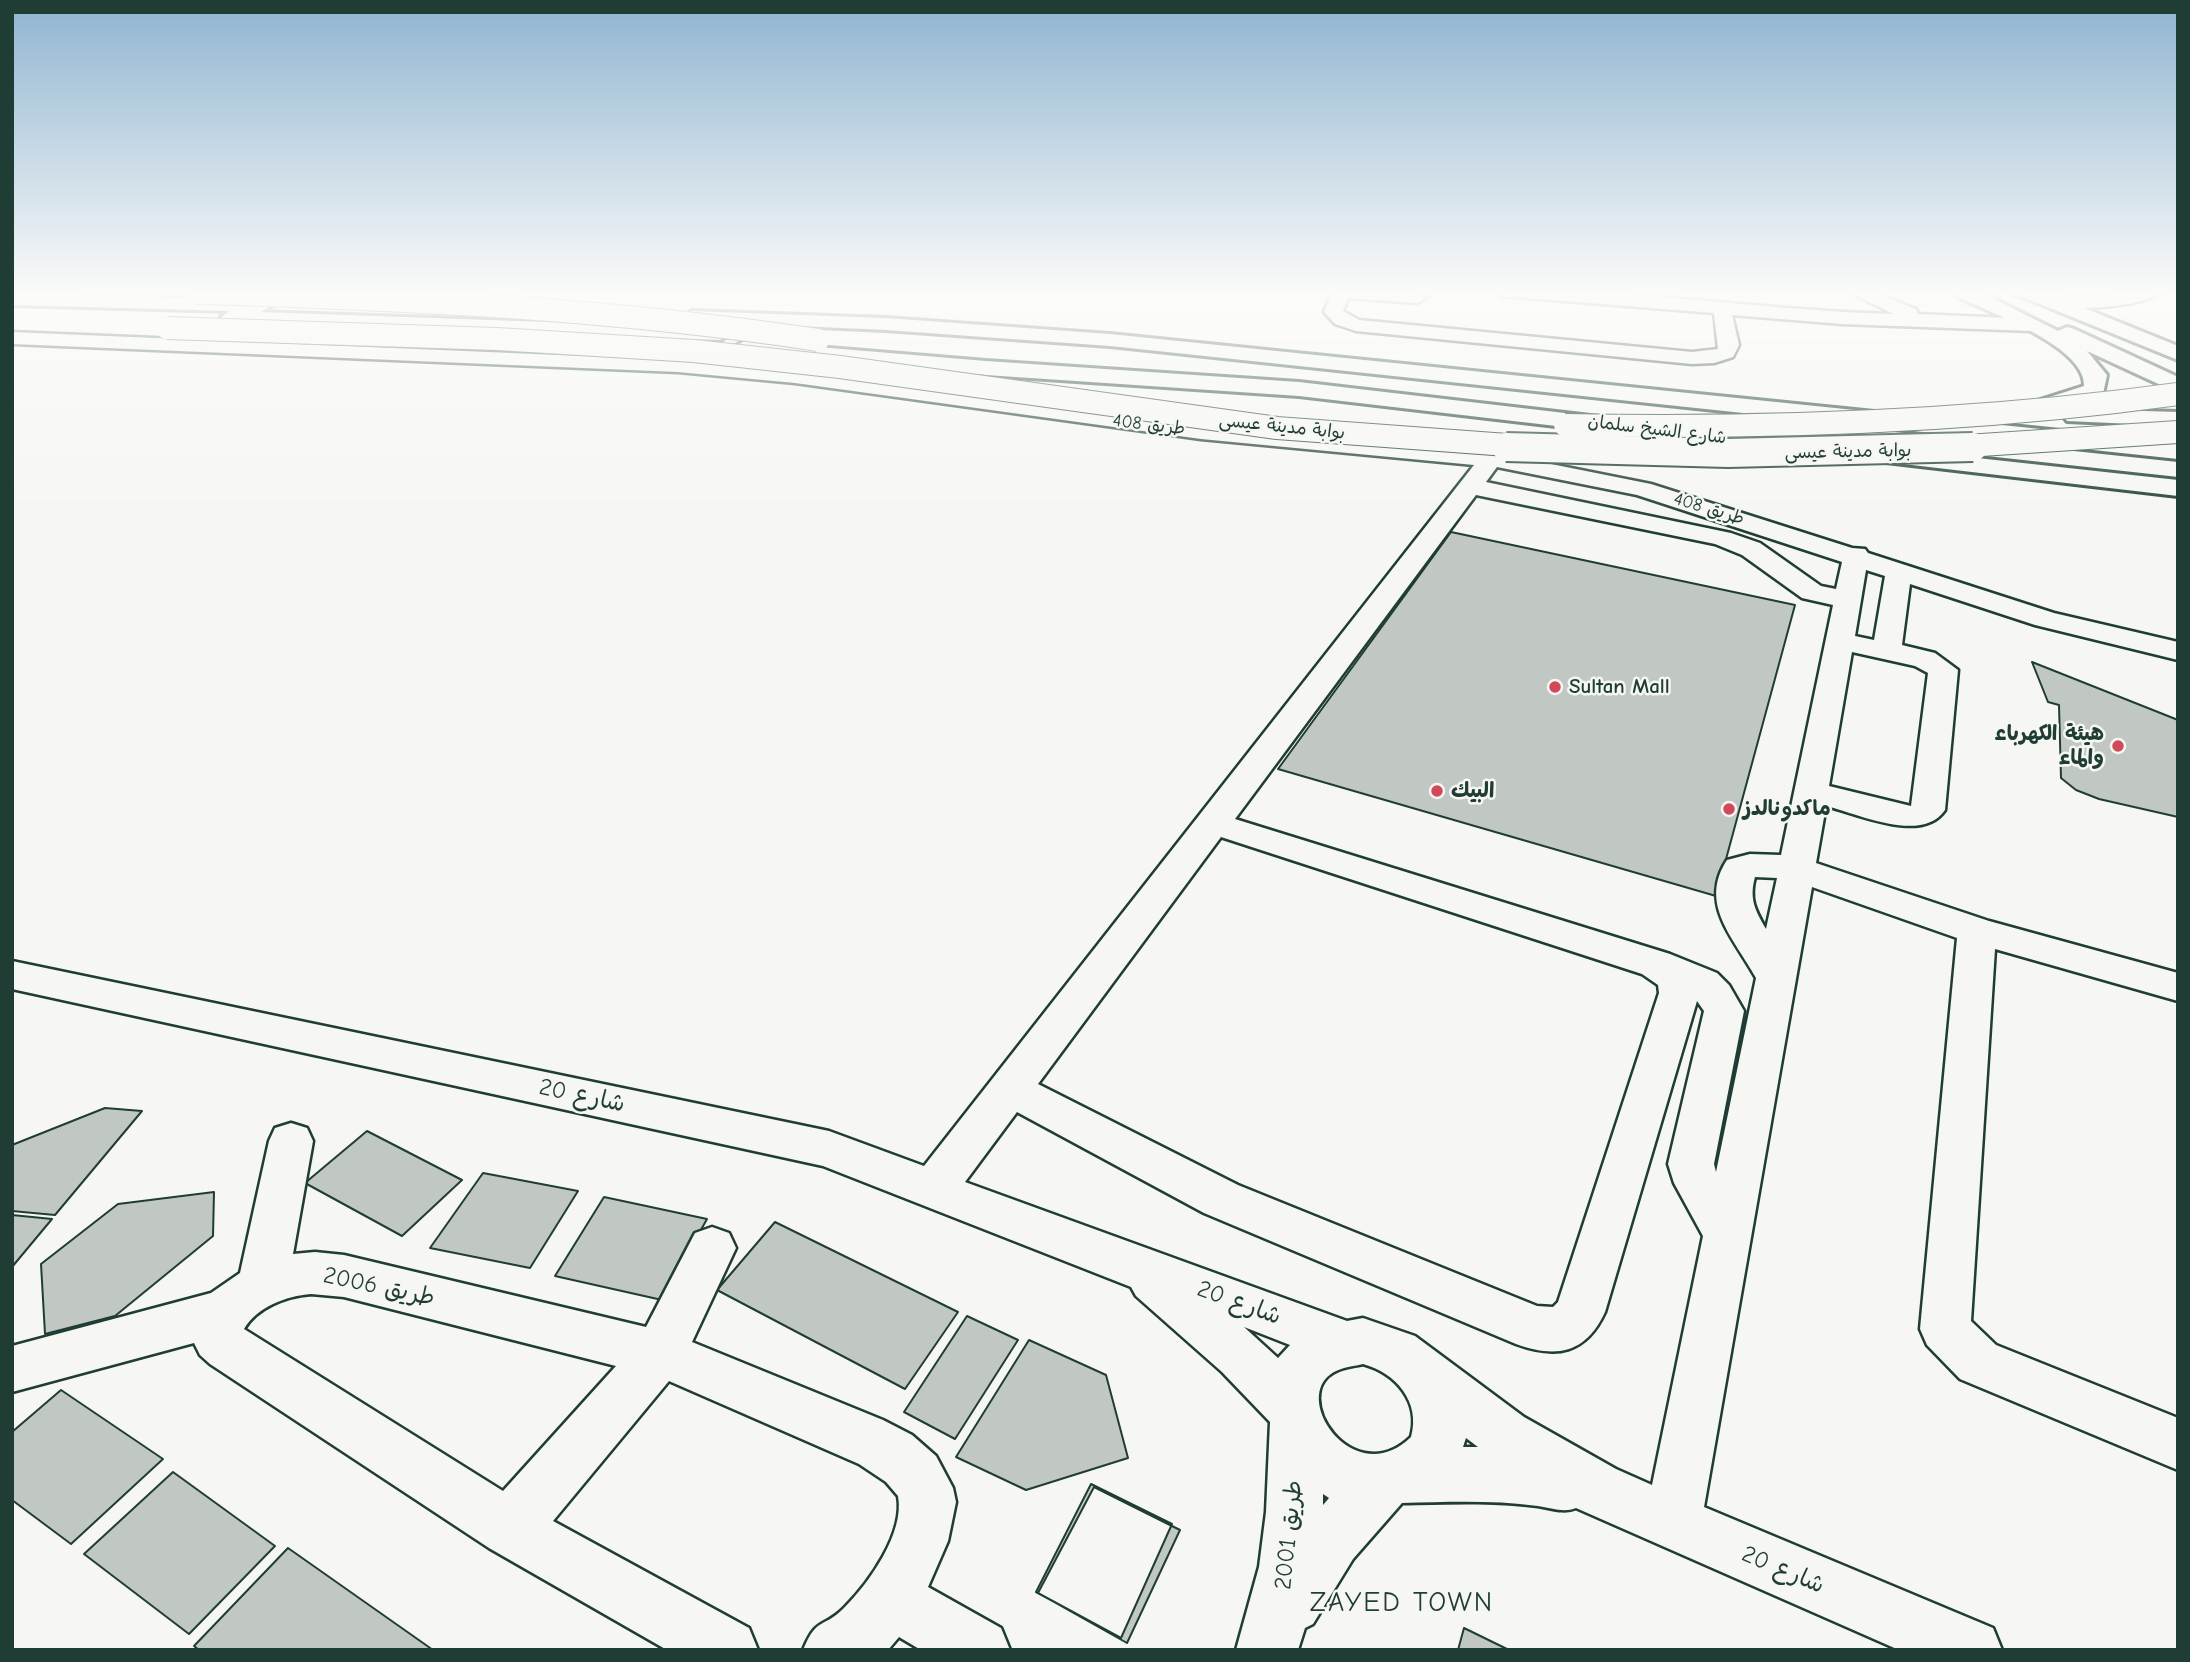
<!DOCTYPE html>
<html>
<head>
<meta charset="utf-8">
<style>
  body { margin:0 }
  #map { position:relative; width:2190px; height:1662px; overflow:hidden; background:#f6f6f2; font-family:"Comic Neue",sans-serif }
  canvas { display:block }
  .frame { position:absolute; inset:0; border:14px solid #1f3d34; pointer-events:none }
</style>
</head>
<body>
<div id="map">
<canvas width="2190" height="1662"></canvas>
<div class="frame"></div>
</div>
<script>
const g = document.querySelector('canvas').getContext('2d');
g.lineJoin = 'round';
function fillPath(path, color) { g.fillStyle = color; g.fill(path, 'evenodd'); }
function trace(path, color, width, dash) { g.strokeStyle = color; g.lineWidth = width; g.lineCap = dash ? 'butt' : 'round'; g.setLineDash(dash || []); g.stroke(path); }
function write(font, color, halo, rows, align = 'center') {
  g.font = font + ' "Comic Neue","Playpen Sans Arabic",sans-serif'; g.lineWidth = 5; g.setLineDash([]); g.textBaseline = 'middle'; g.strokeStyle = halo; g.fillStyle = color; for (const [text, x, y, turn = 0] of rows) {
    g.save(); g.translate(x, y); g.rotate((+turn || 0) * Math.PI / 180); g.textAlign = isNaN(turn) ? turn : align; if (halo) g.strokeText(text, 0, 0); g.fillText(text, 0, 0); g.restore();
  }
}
const building = new Path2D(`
  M 1451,532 L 1795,605 L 1716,896 L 1278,769 Z
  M 2032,662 L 2178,720 L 2178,817 L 2099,799 L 2076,790 L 2061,778 L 2059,705 L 2048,702 Z
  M 105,1108 L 142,1111 L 55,1215 L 12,1211 L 12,1145 Z
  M 367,1131 L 462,1180 L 402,1236 L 305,1183 Z
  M 483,1173 L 578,1191 L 530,1268 L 430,1248 Z
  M 214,1192 L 213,1236 L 115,1316 L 45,1334 L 41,1264 L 118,1204 Z
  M 604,1197 L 707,1219 L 662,1300 L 555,1276 Z
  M 12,1215 L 52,1219 L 12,1267 Z
  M 775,1222 L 958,1312 L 905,1389 L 717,1290 Z
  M 967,1316 L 1018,1340 L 955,1439 L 904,1412 Z
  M 1029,1340 L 1106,1375 L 1128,1458 L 1026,1490 L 956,1457 Z
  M 61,1390 L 163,1459 L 71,1544 L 12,1500 L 12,1432 Z
  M 173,1472 L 275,1546 L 189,1634 L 84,1554 Z
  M 1091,1484 L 1172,1524 L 1121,1638 L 1036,1592 Z
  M 1094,1487 L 1180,1530 L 1127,1643 L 1038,1593 Z
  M 288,1548 L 433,1650 L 199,1650 L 194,1646 Z
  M 1464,1628 L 1509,1650 L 1458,1650 Z`);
fillPath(building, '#c1c8c3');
trace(building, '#1f3d34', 2);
const minor = new Path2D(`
  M 1333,291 C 1351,291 1415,286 1426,298 L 1417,303 L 1348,298 L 1343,311 L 1359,320 L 1692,352 L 1718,349 L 1714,313 L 1503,296 L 1494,291 C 1628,287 1761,311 1894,314 L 1847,291 L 1871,291 L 1916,309 L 1918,314 L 2032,319 L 2041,325 L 2032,331 L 1842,324 L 1732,315 L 1739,345 L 1733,357 L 1714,363 L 1692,364 L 1356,331 L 1335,324 L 1324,312 Z
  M 2137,291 L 2162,291 C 2148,308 2050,315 2036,299 L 2045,294 L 2100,296 Z
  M 12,332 L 678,360 L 795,371 L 1201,425 L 1491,452 L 1651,484 L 1852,548 L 1865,549 L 1868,553 L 2054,613 L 2178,642 L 2178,660 L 2035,625 L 1910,584 L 1902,645 L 1935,653 L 1958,670 L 1945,810 C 1922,844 1859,814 1826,806 L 1816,863 L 1989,921 L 2178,973 L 2178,1001 L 1995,949 L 1971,1321 L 1996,1345 L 2178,1418 L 2178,1470 L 1960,1379 L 1927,1345 L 1920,1329 L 1957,938 L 1812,887 L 1704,1507 L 1993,1628 L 2002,1650 L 1899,1650 L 1576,1508 C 1564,1513 1551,1508 1538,1506 C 1493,1500 1447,1502 1402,1503 L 1353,1559 L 1313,1624 L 1305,1628 L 1298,1650 L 1236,1650 L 1259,1567 L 1266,1512 L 1270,1422 L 1222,1372 L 1136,1296 L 1131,1287 L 823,1166 L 12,989 L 12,961 L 829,1131 L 924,1166 L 1474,465 L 1201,439 L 795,383 L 678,372 L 12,344 ZM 1497,467 L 1637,495 L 1842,562 L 1836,589 L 1821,586 L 1760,543 L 1731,533 L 1486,482 ZM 1476,495 L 1715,544 L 1742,555 L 1802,598 L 1833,605 L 1781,855 L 1750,854 L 1727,860 C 1698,904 1734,938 1756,978 L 1716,1172 L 1714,1164 L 1744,1011 L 1729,985 L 1717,973 L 1670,954 L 1235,819 ZM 1866,570 L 1885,576 L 1874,640 L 1855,636 ZM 1852,652 L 1915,666 L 1928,673 L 1911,806 L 1829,786 ZM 1221,837 L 1642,974 L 1658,985 L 1659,993 L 1558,1302 L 1553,1307 L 1537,1306 L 1238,1185 L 1038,1084 ZM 1755,877 L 1777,878 L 1766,929 C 1755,910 1749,899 1755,877 ZM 1697,1001 L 1704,1011 L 1668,1164 L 1674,1183 L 1703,1236 L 1652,1485 L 1616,1469 L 1524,1417 L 1415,1336 L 1363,1318 L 1347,1321 L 965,1182 L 1017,1112 L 1204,1213 L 1516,1344 C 1557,1359 1586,1353 1605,1312 ZM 1244,1327 L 1290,1345 L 1278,1358 ZM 1363,1364 C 1396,1373 1421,1402 1411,1437 C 1353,1493 1287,1394 1336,1371 C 1344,1367 1355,1366 1363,1364 ZM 1466,1438 L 1478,1447 L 1463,1447 ZM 1323,1494 L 1329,1498 L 1323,1505 Z
  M 291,1123 L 307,1128 L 313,1141 L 293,1254 L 315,1252 L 344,1255 L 646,1327 L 695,1233 L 712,1227 L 729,1233 L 736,1248 L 692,1342 L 883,1420 L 912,1435 L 936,1456 L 953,1488 L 956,1502 L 948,1541 L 928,1587 L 1001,1628 L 1010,1650 L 921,1650 L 899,1637 L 888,1650 L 803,1650 C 817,1616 823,1629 844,1608 C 869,1583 905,1533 898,1496 L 886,1482 L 859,1464 L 669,1381 L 553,1521 L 749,1628 L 758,1650 L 667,1650 L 489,1548 L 210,1364 L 200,1355 L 194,1343 L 12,1392 L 12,1346 L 211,1293 L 240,1273 L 269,1141 L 275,1128 ZM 311,1294 L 344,1297 L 616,1366 L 503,1491 L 244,1329 C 257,1307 286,1296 311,1294 Z`);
const major = new Path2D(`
  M 1952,291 L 1978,291 L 2058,331 L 2067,327 L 2074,329 L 2178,377 L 2178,393 L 2087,351 L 2107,375 L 2103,394 C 2087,404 2056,416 2037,411 L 2033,406 L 2037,401 L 2084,386 C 2086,352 2013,322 1985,309 C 1975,304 1959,300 1952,291 Z
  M 2015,291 L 2042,291 L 2178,346 L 2178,360 L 2018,295 Z
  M 12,293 L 261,300 L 271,306 L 261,312 L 720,328 L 731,334 L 720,340 L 231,323 L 221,317 L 230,311 L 12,305 Z
  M 692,311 L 886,318 L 1110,334 L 2178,443 L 2178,459 L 1110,346 L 886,330 L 685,321 L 682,317 Z
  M 745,341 L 986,361 L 1299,382 L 1779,438 L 1788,440 L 1791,445 L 1788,450 L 1779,452 L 1299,396 L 986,375 L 737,352 L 734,347 Z
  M 2075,409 L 2178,412 L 2178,426 L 2067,421 L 2063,416 L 2067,411 Z
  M 1895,449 L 2178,480 L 2178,496 L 1886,462 L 1882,457 L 1886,452 Z`);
trace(minor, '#1f3d34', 5);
trace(major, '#1f3d34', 6);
fillPath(minor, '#f6f6f2');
fillPath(major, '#f6f6f2');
const majorBridgeFar1 = new Path2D(`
  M 198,293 C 406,299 612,309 818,340
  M 167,328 L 497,339 L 694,351 L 840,367 L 1277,428 L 1548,448
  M 1565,425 C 1771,429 1974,422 2178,394
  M 1936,448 L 2178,432`);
const majorBridge = new Path2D(`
  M 1506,447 L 1728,453 L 1973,447`);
trace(majorBridgeFar1, '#1f3d34', 24, []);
trace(majorBridge, '#1f3d34', 32, []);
trace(majorBridgeFar1, '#f6f6f2', 22);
trace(majorBridge, '#f6f6f2', 28);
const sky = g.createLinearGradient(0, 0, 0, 524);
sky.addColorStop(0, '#8fb4d1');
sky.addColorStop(0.56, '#fbfbf9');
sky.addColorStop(1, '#fbfbf900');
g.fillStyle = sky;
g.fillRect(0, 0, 2190, 524);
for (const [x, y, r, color] of [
  [1555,687,7,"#d1495b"],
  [2118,746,7,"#d1495b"],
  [1437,791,7,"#d1495b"],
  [1729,809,7,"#d1495b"]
]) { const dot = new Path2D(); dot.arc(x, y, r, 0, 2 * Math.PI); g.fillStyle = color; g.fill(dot); trace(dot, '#f6f6f2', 2.5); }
write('18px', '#1f3d34', '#f6f6f2', [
  ["طريق 408",1149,425,7],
  ["بوابة مدينة عيسى",1282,427,6],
  ["شارع الشيخ سلمان",1657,430,7],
  ["بوابة مدينة عيسى",1848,452,-1],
  ["طريق 408",1709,509,17]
]);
write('bold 21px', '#1f3d34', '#f6f6f2', [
  ["Sultan Mall",1569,687],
  ["هيئة الكهرباء",2104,734,"right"],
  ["والماء",2104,758,"right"],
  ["البيك",1451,791],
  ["ماكدونالدز",1743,809]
], 'left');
write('24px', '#1f3d34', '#f6f6f2', [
  ["شارع 20",582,1096,12],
  ["طريق 2006",379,1287,12],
  ["شارع 20",1239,1303,20],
  ["طريق 2001",1289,1535,-84],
  ["شارع 20",1783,1570,23]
]);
g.letterSpacing = '2px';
write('28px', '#1f3d34', '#f6f6f2', [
  ["ZAYED TOWN",1402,1603]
]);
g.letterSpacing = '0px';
</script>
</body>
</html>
